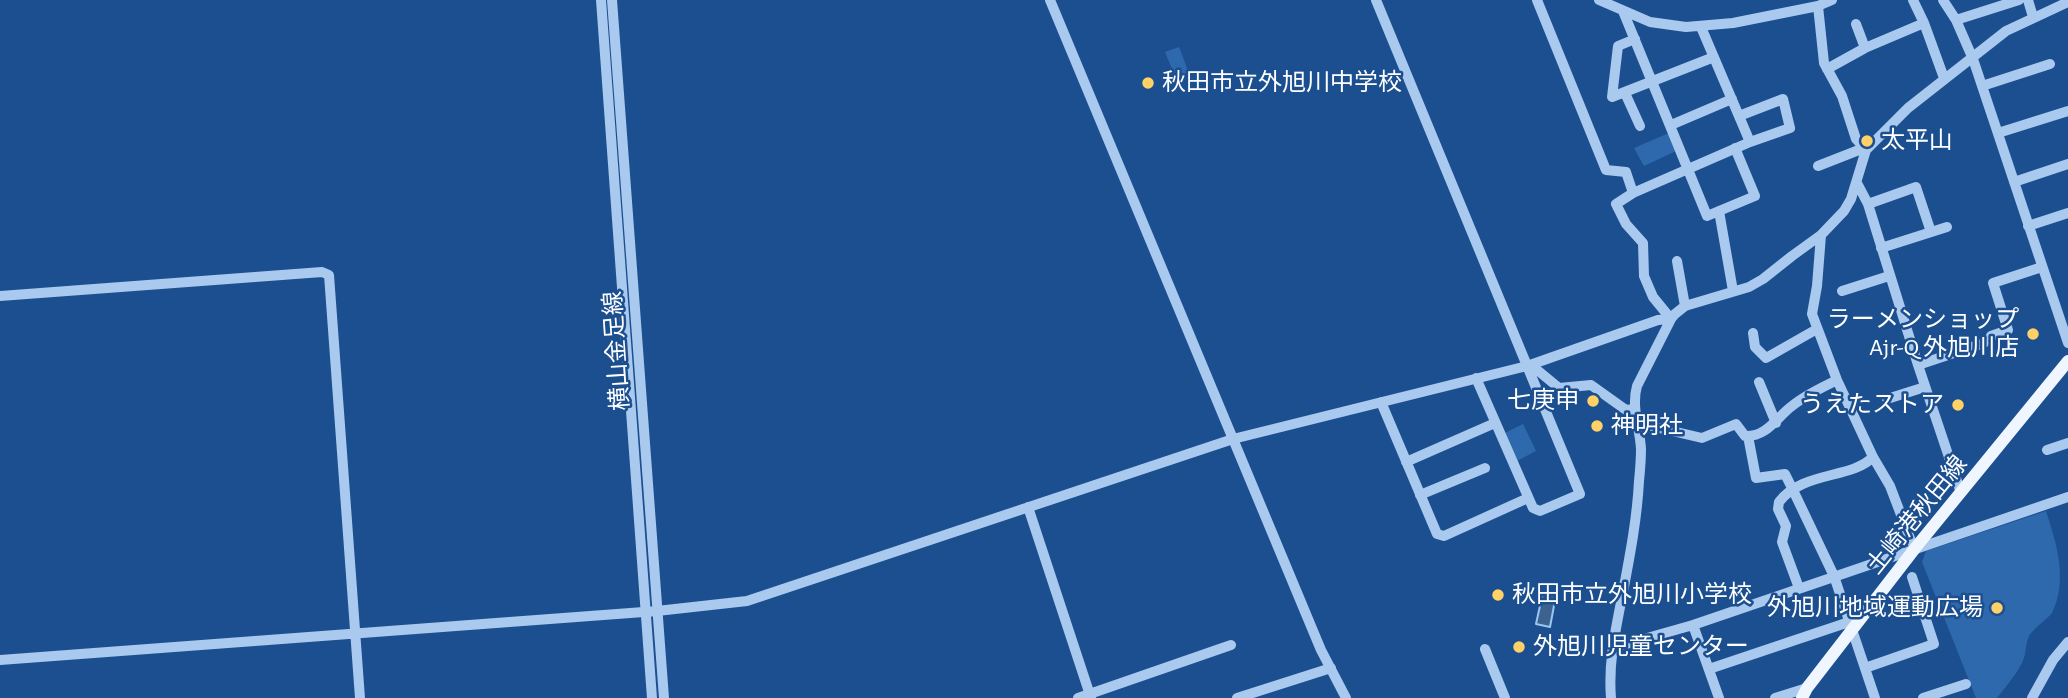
<!DOCTYPE html>
<html>
<head>
<meta charset="utf-8">
<style>
  body { margin:0 }
  canvas { display:block; background:#1b4f8f }
</style>
</head>
<body>
<canvas width="2068" height="698"></canvas>
<script>
const g = document.querySelector('canvas').getContext('2d');
g.lineJoin = 'round';
function fillPath(path, color) { g.fillStyle = color; g.fill(path, 'evenodd'); }
function trace(path, color, width, dash) { g.strokeStyle = color; g.lineWidth = width; g.lineCap = dash ? 'butt' : 'round'; g.setLineDash(dash || []); g.stroke(path); }
function write(font, color, halo, rows, align = 'center') {
  g.font = font + ' "Alegreya Sans","Noto Sans JP",sans-serif'; g.lineWidth = 5; g.setLineDash([]); g.textBaseline = 'middle'; g.strokeStyle = halo; g.fillStyle = color; for (const [text, x, y, turn = 0] of rows) {
    g.save(); g.translate(x, y); g.rotate((+turn || 0) * Math.PI / 180); g.textAlign = isNaN(turn) ? turn : align; if (halo) g.strokeText(text, 0, 0); g.fillText(text, 0, 0); g.restore();
  }
}
fillPath(new Path2D(`
  M 1179,47 L 1190,76 L 1177,81 L 1165,52 Z
  M 1669,133 L 1676,151 L 1644,166 L 1634,148 Z
  M 1523,424 L 1536,451 L 1517,461 L 1505,433 Z
  M 2046,511 C 2057,545 2068,580 2052,613 C 2045,621 2034,628 2029,636 C 2026,642 2026,651 2024,658 C 2019,672 2006,686 1997,698 L 1976,698 L 1922,562 L 1926,551 Z`), '#2e69ad');
const water = new Path2D(`
  M 1543,592 L 1556,595 L 1550,627 L 1536,624 Z`);
fillPath(water, '#3c6290');
trace(water, '#9cc4f0', 2);
trace(new Path2D(`
  M 601,0 L 652,698
  M 612,0 L 664,698
  M 1050,0 L 1321,650 L 1346,698
  M 1376,0 L 1580,494 L 1540,511 L 1533,508 L 1476,378
  M 1537,0 L 1606,170 L 1626,172 L 1633,193
  M 1599,0 L 1650,22 L 1686,27 L 1733,23 L 1818,6 L 1832,0
  M 1913,0 L 1924,23 L 1944,78
  M 1943,0 L 1956,20 L 1973,59 L 2068,343
  M 2028,0 L 2033,17
  M 1818,6 L 1824,63 L 1842,96 L 1856,139 L 1866,150
  M 1623,11 L 1707,216 L 1755,196 L 1735,148
  M 1956,20 L 2019,0
  M 1856,24 L 1865,48
  M 1635,39 L 1618,46 L 1612,97 L 1714,57
  M 1827,69 L 1865,48 L 1924,23
  M 1982,86 L 2050,64
  M 1625,93 L 1640,126
  M 1739,116 L 1783,99 L 1790,128 L 1750,142
  M 1671,125 L 1732,99
  M 1998,133 L 2068,111
  M 1818,166 L 1864,148
  M 2014,182 L 2068,164
  M 1857,183 L 1868,204 L 1918,365 L 1961,493
  M 1868,204 L 1916,187 L 1931,232
  M 1719,211 L 1733,291
  M 2028,226 L 2068,213
  M 1821,235 L 1817,286 L 1812,314 L 1837,380 L 1873,457 L 1890,486 L 1911,541 L 1916,547
  M 1881,248 L 1947,227
  M 1677,261 L 1685,306
  M 1842,291 L 1889,276
  M 0,296 L 322,272 L 329,275 L 360,698
  M 1671,319 L 1653,297 L 1644,276 L 1643,243 L 1626,224 L 1616,204 L 1633,193 L 1750,142 L 1701,27
  M 1753,333 L 1755,347 L 1766,358 L 1817,329
  M 1991,336 L 2008,330 L 1993,283 L 2042,267
  M 1533,364 L 1536,369 L 1559,388 L 1591,385 L 1626,410 L 1634,409
  M 1918,365 L 1984,343
  M 1759,382 L 1776,423
  M 1887,399 L 1925,387
  M 1381,402 L 1437,534 L 1444,536 L 1528,498
  M 1638,423 L 1702,438 L 1736,424 L 1745,436 C 1767,437 1777,417 1792,406 C 1805,395 1821,388 1837,380
  M 1748,436 L 1756,478 L 1785,474 L 1792,488 L 1834,576 L 1875,698
  M 2047,450 L 2068,443
  M 1406,462 L 1495,423
  M 1420,495 L 1485,468
  M 1028,507 L 1091,698
  M 1799,588 L 1782,542 L 1786,526 L 1778,509 L 1779,502 C 1802,471 1852,479 1873,457
  M 1693,625 L 1719,698
  M 1612,648 L 1693,625 L 2068,497
  M 1485,649 L 1505,698
  M 0,660 L 657,611 L 747,601 L 1233,439 L 1527,366 L 1658,320 L 1671,319
  M 1865,668 L 1934,644 L 1912,577
  M 1709,669 L 1849,622
  M 1078,698 L 1231,645
  M 1237,698 L 1331,668
  M 1611,698 C 1608,662 1616,628 1623,592 C 1630,555 1637,519 1639,481 C 1640,471 1641,460 1641,449 C 1640,428 1631,407 1637,386 L 1671,319 L 1675,314 L 1685,306 L 1749,287 L 1763,279 L 1792,256 L 1821,235 L 1844,211 L 1851,199 L 1866,150 L 1908,108 L 2006,31 L 2068,2
  M 1775,698 L 1807,688
  M 1923,698 L 1966,684
  M 2032,698 L 2053,660 L 2068,642`), '#a9c9ee', 10);
trace(new Path2D(`
  M 1802,698 L 1807,688 L 1916,547 L 2068,361`), '#f0f6ff', 12);
for (const [x, y, r, color] of [
  [1148,83,7,"#ffd166"],
  [1867,141,7,"#ffd166"],
  [2033,334,7,"#ffd166"],
  [1593,401,7,"#ffd166"],
  [1958,405,7,"#ffd166"],
  [1597,426,7,"#ffd166"],
  [1498,595,7,"#ffd166"],
  [1997,608,7,"#ffd166"],
  [1519,647,7,"#ffd166"]
]) { const dot = new Path2D(); dot.arc(x, y, r, 0, 2 * Math.PI); g.fillStyle = color; g.fill(dot); trace(dot, '#1b4f8f', 2.5); }
write('24px', '#fff', '#1b4f8f', [
  ["秋田市立外旭川中学校",1162,83],
  ["太平山",1881,141],
  ["ラーメンショップ",2019,320,"right"],
  ["Ajr-Q 外旭川店",2019,348,"right"],
  ["七庚申",1579,401,"right"],
  ["うえたストア",1944,405,"right"],
  ["神明社",1611,426],
  ["秋田市立外旭川小学校",1512,595],
  ["外旭川地域運動広場",1983,608,"right"],
  ["外旭川児童センター",1533,647]
], 'left');
write('24px', '#fff', '#1b4f8f', [
  ["横山金足線",617,351,-94],
  ["土崎港秋田線",1917,515,-51]
]);
</script>
</body>
</html>
